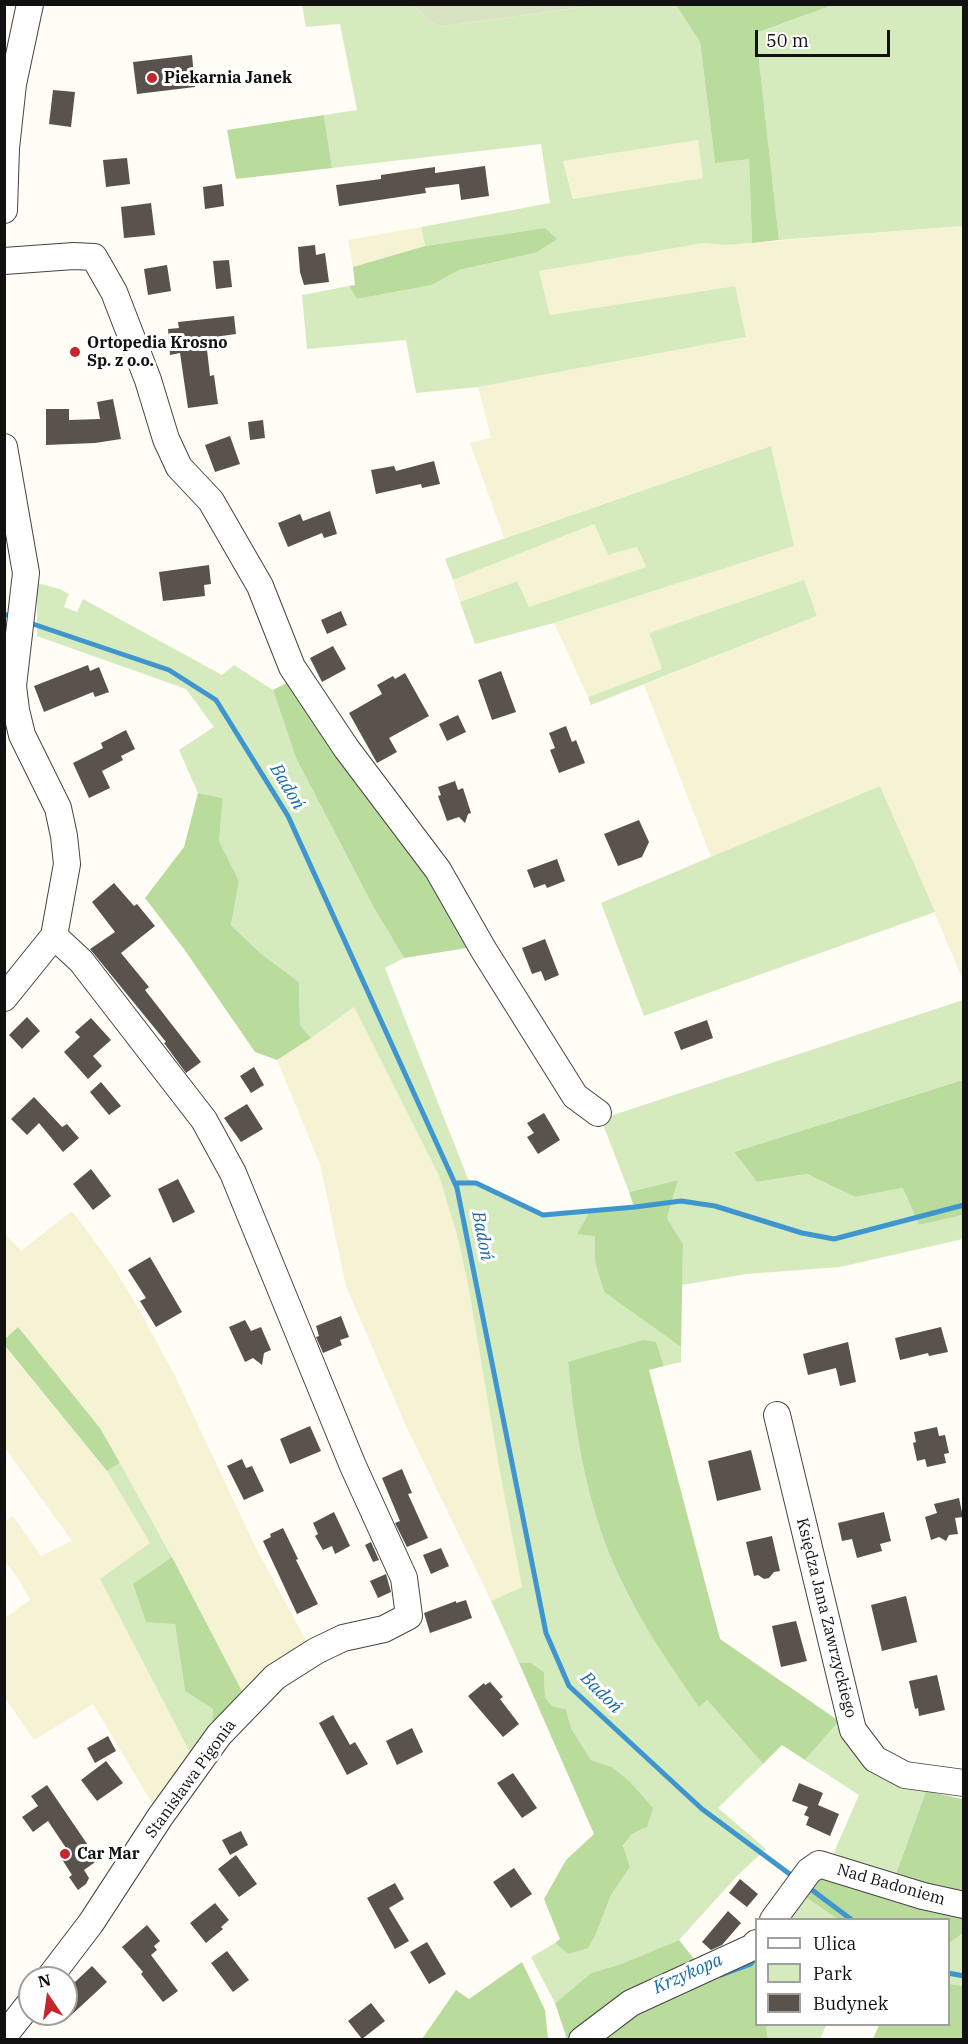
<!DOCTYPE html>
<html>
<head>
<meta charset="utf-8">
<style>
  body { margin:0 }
  #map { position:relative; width:968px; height:2044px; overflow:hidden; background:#fffdf5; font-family:"IBM Plex Serif",serif }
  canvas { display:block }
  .frame { position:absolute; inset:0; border:6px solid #111; pointer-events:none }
  .legend { position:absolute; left:755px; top:1918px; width:195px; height:108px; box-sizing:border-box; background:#fff; border:2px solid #a0a0a0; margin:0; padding:8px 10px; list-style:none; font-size:18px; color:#111 }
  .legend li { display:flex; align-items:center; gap:12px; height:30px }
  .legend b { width:30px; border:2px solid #a0a0a0 }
  .north { position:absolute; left:18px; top:1966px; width:60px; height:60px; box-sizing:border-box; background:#fff; border:2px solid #a0a0a0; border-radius:50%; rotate:347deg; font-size:16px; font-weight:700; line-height:24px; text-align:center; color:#111 }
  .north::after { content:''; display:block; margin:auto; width:21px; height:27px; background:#c4262e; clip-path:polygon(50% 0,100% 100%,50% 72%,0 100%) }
  .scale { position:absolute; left:755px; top:30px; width:135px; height:27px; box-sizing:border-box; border:3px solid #111; border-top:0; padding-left:8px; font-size:18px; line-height:21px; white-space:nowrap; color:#111; -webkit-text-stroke:4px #fff; paint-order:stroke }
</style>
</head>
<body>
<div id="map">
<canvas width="968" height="2044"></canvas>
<div class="frame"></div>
<ul class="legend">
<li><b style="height:8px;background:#fff"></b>Ulica</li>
<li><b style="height:16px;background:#d5ebbd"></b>Park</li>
<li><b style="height:16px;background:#5a524d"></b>Budynek</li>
</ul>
<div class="north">N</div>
<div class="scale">50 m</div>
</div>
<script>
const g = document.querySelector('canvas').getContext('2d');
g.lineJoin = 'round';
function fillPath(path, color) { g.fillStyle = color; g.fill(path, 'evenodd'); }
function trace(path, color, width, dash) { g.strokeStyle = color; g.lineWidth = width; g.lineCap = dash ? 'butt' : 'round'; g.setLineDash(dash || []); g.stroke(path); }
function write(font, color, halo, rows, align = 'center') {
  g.font = font + ' "IBM Plex Serif",serif'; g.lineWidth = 6; g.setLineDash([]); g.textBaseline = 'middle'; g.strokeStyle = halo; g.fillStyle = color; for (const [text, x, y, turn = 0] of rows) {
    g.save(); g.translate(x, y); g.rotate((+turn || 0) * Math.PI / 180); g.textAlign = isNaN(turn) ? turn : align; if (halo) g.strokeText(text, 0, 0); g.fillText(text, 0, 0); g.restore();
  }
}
fillPath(new Path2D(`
  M 698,140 L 704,178 L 574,200 L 563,161 Z
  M 963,226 L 963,980 L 880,786 L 711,857 L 644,685 L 817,616 L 804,581 L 649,633 L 662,669 L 588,697 L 554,623 L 794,546 L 771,446 L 504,538 L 470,443 L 491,438 L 478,387 L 746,337 L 734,286 L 550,315 L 539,270 L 704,243 L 725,245 Z
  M 421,227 L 425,246 L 353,267 L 348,240 Z
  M 594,524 L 608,555 L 637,547 L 646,568 L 529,607 L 517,581 L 460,602 L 453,580 Z
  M 354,1007 L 439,1176 L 458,1238 L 469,1290 L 498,1462 L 522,1587 L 491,1601 L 406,1426 L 346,1286 L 320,1164 L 277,1060 Z
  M 72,1211 L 112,1265 L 140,1311 L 175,1376 L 255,1546 L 309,1646 L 245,1697 L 166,1545 L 100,1428 L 18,1328 L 5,1339 L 5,1234 L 21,1251 Z
  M 4,1346 L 107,1471 L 150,1543 L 193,1758 L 160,1817 L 93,1704 L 34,1740 L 5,1698 L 5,1618 L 30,1600 L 19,1580 L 5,1561 L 5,1522 L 13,1516 L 41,1556 L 72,1541 L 5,1448 Z`), '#f6f3d4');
fillPath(new Path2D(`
  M 302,5 L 412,5 L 438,27 L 596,5 L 676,5 L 700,42 L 715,163 L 749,158 L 752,243 L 725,245 L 704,243 L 539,271 L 550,315 L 735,286 L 746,337 L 478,387 L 416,393 L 406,340 L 307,349 L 302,295 L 349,286 L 357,299 L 432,285 L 459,270 L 535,253 L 545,228 L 425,246 L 421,227 L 550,203 L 541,144 L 332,168 L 324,115 L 357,110 L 340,24 L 306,27 ZM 698,140 L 703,178 L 573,199 L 563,161 Z
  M 833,5 L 963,5 L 963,226 L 779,240 L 756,33 Z
  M 771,446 L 794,546 L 554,623 L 475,644 L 460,602 L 517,581 L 529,607 L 646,567 L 637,547 L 608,555 L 594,524 L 453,580 L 445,559 Z
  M 804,580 L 817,616 L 591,705 L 588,697 L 662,669 L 649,633 Z
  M 37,583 L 60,589 L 69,594 L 64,607 L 77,612 L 83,599 L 222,675 L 234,665 L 273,690 L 296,758 L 374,908 L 404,958 L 385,968 L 468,1179 L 543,1215 L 590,1211 L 578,1233 L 595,1235 L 595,1262 L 604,1292 L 681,1347 L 681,1362 L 664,1366 L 656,1342 L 568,1362 C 575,1436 588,1510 620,1578 C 641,1624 671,1665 699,1706 L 707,1700 L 763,1764 L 718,1808 L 766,1849 L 738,1875 L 679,1940 L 621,1964 L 591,1973 L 555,2003 L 531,1957 L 555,1943 L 568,1954 L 596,1934 L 611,1895 L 630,1867 L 623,1847 L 632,1834 L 647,1827 L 612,1767 L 591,1760 L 571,1728 L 566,1709 L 552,1706 L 545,1697 L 544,1672 L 531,1663 L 519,1663 L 491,1601 L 522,1587 L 498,1462 L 469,1290 L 458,1238 L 439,1176 L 354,1007 L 311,1038 L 300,1025 L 299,982 L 259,952 L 231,925 L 239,881 L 219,841 L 223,798 L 198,793 L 179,750 L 214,727 L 186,689 L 37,636 Z
  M 880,786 L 935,912 L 644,1016 L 601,903 Z
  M 963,1000 L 963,1080 L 734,1152 L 757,1182 L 807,1174 L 855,1197 L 904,1188 L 919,1225 L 963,1215 L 963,1239 L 840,1267 L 746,1274 L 682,1285 L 683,1244 L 667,1218 L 678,1180 L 629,1192 L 601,1119 Z
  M 120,1463 L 172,1557 L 133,1584 L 146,1621 L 175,1623 L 185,1691 L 213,1709 L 211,1734 L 193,1758 L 100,1579 L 150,1543 L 107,1471 Z
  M 839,1721 L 897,1781 L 926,1791 L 893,1882 L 831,1859 L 859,1795 L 805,1760 Z
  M 804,1896 L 837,1919 L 786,1920 Z
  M 963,1933 L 963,1986 L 949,1984 L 948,1943 Z
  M 766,2025 L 826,2025 L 820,2040 L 768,2039 Z`), '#d5ebbd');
fillPath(new Path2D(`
  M 676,5 L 833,5 L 756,33 L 779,240 L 752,243 L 749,159 L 715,163 L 700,42 Z
  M 324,115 L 332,168 L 236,179 L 227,130 Z
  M 545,228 L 557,239 L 535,253 L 459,270 L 432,285 L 357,299 L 349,286 L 355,285 L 353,267 L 425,246 Z
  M 292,680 L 429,872 L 473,947 L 404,958 L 374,908 L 296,758 L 273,690 Z
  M 198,793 L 223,798 L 219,841 L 239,881 L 231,925 L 259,952 L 299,982 L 300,1025 L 311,1038 L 277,1060 L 255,1052 L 184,949 L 145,898 L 184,847 Z
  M 963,1080 L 963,1215 L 919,1225 L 903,1188 L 855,1197 L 807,1174 L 757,1182 L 734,1152 Z
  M 678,1180 L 667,1218 L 683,1244 L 681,1347 L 604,1292 L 595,1262 L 595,1236 L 577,1234 L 590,1211 L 634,1207 L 629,1192 Z
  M 18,1327 L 100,1428 L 120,1463 L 107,1471 L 5,1346 L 5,1339 Z
  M 643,1340 L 656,1342 L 664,1366 L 649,1370 L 720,1639 L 839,1721 L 805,1760 L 782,1745 L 763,1764 L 707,1700 L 699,1707 C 671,1666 641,1624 620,1578 C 588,1511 575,1435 568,1362 Z
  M 172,1557 L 245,1697 L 211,1734 L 213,1709 L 185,1691 L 175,1624 L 146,1622 L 133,1584 Z
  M 519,1663 L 531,1663 L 544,1672 L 545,1697 L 552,1706 L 566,1709 L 571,1728 L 591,1760 L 612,1767 L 631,1783 L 653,1808 L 647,1827 L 632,1834 L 623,1846 L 630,1867 L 611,1895 L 596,1934 L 588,1948 L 568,1954 L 555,1943 L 560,1939 L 544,1899 L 566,1860 L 594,1834 Z
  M 926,1791 L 963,1799 L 963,1898 L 893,1882 Z
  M 818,1873 L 963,1911 L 963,1933 L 949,1943 L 948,1920 L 837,1919 L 804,1896 Z
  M 679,1940 L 698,1964 L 567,2039 L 555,2003 L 591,1973 L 621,1964 Z
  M 756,1953 L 756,2024 L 766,2025 L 768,2039 L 597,2040 L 631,2013 Z
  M 522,1962 L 545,2010 L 548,2039 L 422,2039 L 456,1990 L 469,1999 Z
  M 949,1984 L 963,1986 L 963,2039 L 873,2039 L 879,2025 L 948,2024 Z`), '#b9dc9c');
fillPath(new Path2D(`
  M 412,5 L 596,5 L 438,27 Z`), '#d9e3c4');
trace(new Path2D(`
  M 4,614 L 15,618
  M 27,622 L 169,670 L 216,700 L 288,816 L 457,1188 L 546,1633 L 569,1686 L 702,1809 L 795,1878
  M 455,1183 L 476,1183 L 543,1215 L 635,1207 L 681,1201 L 715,1206 L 802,1233 L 834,1239 L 964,1205
  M 808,1887 L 852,1920
  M 948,1973 L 964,1976
  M 721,1975 L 751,1964 L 756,1956`), '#3f96cf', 5);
fillPath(new Path2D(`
  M 192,55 L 195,87 L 137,94 L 133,62 Z
  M 53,90 L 75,92 L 71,127 L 49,124 Z
  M 127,158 L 130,184 L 106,187 L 103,160 Z
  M 485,166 L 489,196 L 461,200 L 459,184 L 425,188 L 426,193 L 339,206 L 336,185 L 381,179 L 381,175 L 421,169 L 435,167 L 435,173 Z
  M 222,184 L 224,206 L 205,209 L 203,187 Z
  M 151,203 L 155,235 L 124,238 L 121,207 Z
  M 315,245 L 316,255 L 325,253 L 329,282 L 304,285 L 300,272 L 298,247 Z
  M 229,260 L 232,287 L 216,289 L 213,261 Z
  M 167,265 L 171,291 L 148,295 L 144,269 Z
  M 234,316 L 236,334 L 207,338 L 206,341 L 210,376 L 214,375 L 218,404 L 188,408 L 180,353 L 170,355 L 168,329 L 179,328 L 178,322 Z
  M 113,399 L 121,439 L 95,443 L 46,445 L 46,409 L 69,409 L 69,420 L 100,419 L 97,402 Z
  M 263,420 L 265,438 L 250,440 L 248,422 Z
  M 230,436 L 240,464 L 215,472 L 205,445 Z
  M 434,461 L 440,484 L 422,488 L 421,484 L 376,494 L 371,470 L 394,466 L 396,471 Z
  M 330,511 L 337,534 L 324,538 L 322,533 L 288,547 L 278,523 L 300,514 L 303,521 Z
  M 209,565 L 211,584 L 204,585 L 205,596 L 163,601 L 159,572 Z
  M 341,611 L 347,625 L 327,634 L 321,620 Z
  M 333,646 L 346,669 L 322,682 L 310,658 Z
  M 88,665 L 90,671 L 99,667 L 109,692 L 95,697 L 93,692 L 44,712 L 34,686 Z
  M 501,671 L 516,712 L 492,720 L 478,680 Z
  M 405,673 L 429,716 L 389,738 L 397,752 L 377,763 L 349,713 L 382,694 L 377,685 L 393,676 L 395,679 Z
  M 458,715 L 466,732 L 447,741 L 439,724 Z
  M 566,726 L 572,742 L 576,740 L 585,763 L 559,773 L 550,750 L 555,748 L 549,733 Z
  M 126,730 L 135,749 L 121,756 L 123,760 L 102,771 L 110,788 L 89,798 L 73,763 L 103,748 L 101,743 Z
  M 455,781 L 458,790 L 463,788 L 471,813 L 468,814 L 465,823 L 459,817 L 447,821 L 438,796 L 441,795 L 438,787 Z
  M 639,820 L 649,842 L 642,857 L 618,866 L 604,834 Z
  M 557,859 L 565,881 L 547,888 L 545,884 L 534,888 L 527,870 Z
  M 114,883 L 134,906 L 137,904 L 155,926 L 121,953 L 149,987 L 145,990 L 201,1062 L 186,1073 L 164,1043 L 166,1042 L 90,949 L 115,932 L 92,902 Z
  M 545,939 L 559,975 L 545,981 L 541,971 L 532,974 L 522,948 Z
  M 27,1017 L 40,1031 L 22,1049 L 9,1035 Z
  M 91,1018 L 111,1040 L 93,1056 L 102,1066 L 88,1079 L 64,1052 L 80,1037 L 75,1032 Z
  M 707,1020 L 713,1038 L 681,1050 L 674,1032 Z
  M 254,1067 L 264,1085 L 251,1093 L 240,1076 Z
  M 101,1082 L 121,1106 L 109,1115 L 90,1092 Z
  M 34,1097 L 62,1127 L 67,1124 L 79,1138 L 63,1152 L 39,1123 L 27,1135 L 11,1119 Z
  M 247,1104 L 263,1129 L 241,1142 L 224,1118 Z
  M 544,1113 L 560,1140 L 538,1154 L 527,1137 L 534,1133 L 527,1123 Z
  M 91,1169 L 111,1196 L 93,1210 L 73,1184 Z
  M 178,1179 L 195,1212 L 173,1223 L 158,1189 Z
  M 150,1257 L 182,1312 L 156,1327 L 140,1301 L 146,1298 L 128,1270 Z
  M 341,1316 L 349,1337 L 340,1340 L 342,1345 L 323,1353 L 316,1337 L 319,1336 L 316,1326 Z
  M 245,1320 L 251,1331 L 261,1327 L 271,1350 L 264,1353 L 262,1365 L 253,1358 L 245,1362 L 229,1327 Z
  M 941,1327 L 948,1352 L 929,1356 L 928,1353 L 900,1360 L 895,1338 Z
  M 848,1342 L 856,1382 L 840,1386 L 836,1368 L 808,1375 L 803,1354 Z
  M 310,1426 L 321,1451 L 290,1464 L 280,1439 Z
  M 937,1427 L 939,1436 L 945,1435 L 949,1453 L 944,1454 L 946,1463 L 927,1467 L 925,1459 L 917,1461 L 913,1443 L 916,1442 L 914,1432 Z
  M 751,1450 L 761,1490 L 717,1501 L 708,1461 Z
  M 242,1459 L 246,1468 L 252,1466 L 264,1491 L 244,1500 L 227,1466 Z
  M 402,1469 L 412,1493 L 408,1494 L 428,1538 L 407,1547 L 395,1523 L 400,1521 L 382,1478 Z
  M 959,1498 L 963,1517 L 955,1518 L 958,1534 L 949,1535 L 946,1541 L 939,1537 L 931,1540 L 925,1517 L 937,1513 L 934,1504 Z
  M 334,1512 L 350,1546 L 335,1554 L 332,1546 L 323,1550 L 315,1536 L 318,1534 L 313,1523 Z
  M 884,1512 L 891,1541 L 880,1544 L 882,1551 L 857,1558 L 852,1539 L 842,1541 L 838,1523 Z
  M 283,1528 L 298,1559 L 296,1560 L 318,1604 L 297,1614 L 263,1541 L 271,1537 L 270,1534 Z
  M 772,1536 L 780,1571 L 774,1572 L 769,1578 L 764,1579 L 758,1575 L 754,1576 L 746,1542 Z
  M 371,1542 L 379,1560 L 373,1562 L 365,1545 Z
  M 441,1548 L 449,1566 L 431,1574 L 423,1555 Z
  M 386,1574 L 391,1592 L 378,1598 L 370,1581 Z
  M 906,1596 L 917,1642 L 882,1651 L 871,1605 Z
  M 466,1600 L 472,1618 L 430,1633 L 424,1613 L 456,1601 L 456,1603 Z
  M 796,1621 L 807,1661 L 781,1667 L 772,1626 Z
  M 937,1675 L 945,1710 L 919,1716 L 918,1708 L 915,1709 L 909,1681 Z
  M 490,1682 L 503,1697 L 500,1699 L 519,1724 L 503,1737 L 468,1696 L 484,1683 L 485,1685 Z
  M 333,1715 L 350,1745 L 355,1742 L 368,1764 L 347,1775 L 319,1723 Z
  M 412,1728 L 423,1752 L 397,1765 L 386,1741 Z
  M 108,1736 L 116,1751 L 95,1763 L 87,1748 Z
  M 106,1761 L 123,1783 L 97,1801 L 81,1780 Z
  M 513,1773 L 537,1808 L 522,1818 L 497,1783 Z
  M 799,1783 L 823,1793 L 818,1805 L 839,1814 L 830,1836 L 806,1825 L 809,1817 L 804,1815 L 808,1807 L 792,1801 Z
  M 47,1785 L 98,1860 L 84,1870 L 89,1878 L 86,1884 L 78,1890 L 69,1877 L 72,1875 L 58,1853 L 66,1848 L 48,1821 L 33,1832 L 22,1817 L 38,1806 L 31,1796 Z
  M 241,1831 L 248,1845 L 230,1855 L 222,1840 Z
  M 236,1855 L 257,1884 L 239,1897 L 218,1869 Z
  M 514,1868 L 532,1894 L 511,1908 L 493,1882 Z
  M 740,1879 L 758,1894 L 747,1907 L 729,1893 Z
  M 395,1883 L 404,1899 L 389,1908 L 409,1941 L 395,1949 L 367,1898 Z
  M 215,1903 L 229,1920 L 221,1927 L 223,1929 L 206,1943 L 190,1923 Z
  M 728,1911 L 741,1923 L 722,1945 L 711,1950 L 702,1942 Z
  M 147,1925 L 160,1941 L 154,1946 L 157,1950 L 151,1955 L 178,1991 L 163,2002 L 141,1974 L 143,1972 L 122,1947 Z
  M 427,1942 L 446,1974 L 429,1984 L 410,1952 Z
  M 227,1951 L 249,1980 L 233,1992 L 211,1963 Z
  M 92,1966 L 107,1982 L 66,2020 L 66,1980 L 69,1976 L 75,1982 Z
  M 371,2003 L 385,2021 L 362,2039 L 348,2021 Z`), '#5a524d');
const minor = new Path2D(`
  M 4,210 L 6,148 L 13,84 L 30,4
  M 4,261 L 74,256 L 94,257 L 114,292 L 148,380 L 166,439 L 179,467 L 211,501 L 260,586 L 292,667 L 346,748 L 438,870 L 483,949 L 575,1096 L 598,1113
  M 4,447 L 26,573 L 13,686 L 16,710 L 22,735 L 58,808 L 64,836 L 67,864 L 54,936 L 4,998
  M 777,1415 L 853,1730 L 875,1759 L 905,1775 L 964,1783
  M 773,1920 L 809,1871 L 819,1864 L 923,1896 L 964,1905
  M 49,1978 L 91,1923 L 160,1817 L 219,1735 L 275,1677 L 316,1651 L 343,1638 L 384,1629 L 409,1616 L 404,1578 L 353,1466 L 233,1173 L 204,1120 L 81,961 L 54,936
  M 4,2036 L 30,2003
  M 582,2040 L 631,2003 L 753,1947 L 756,1943`);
trace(minor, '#444', 28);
trace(minor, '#fff', 26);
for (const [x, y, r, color] of [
  [152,78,6,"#c4262e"],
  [75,352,6,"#c4262e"],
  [65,1854,6,"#c4262e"]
]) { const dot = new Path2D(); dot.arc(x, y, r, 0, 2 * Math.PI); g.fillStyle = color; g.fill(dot); trace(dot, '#fff', 2); }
write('bold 16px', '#111', '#fff', [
  ["Piekarnia Janek",164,78],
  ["Ortopedia Krosno",87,343],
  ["Sp. z o.o.",87,361],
  ["Car Mar",77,1854]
], 'left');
write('16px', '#111', '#fff', [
  ["Księdza Jana Zawrzyckiego",826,1618,76],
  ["Stanisława Pigonia",191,1779,-54],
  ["Nad Badoniem",891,1885,16]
]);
write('italic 18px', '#1768a6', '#fff', [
  ["Badoń",287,787,59],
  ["Badoń",482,1236,79],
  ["Badoń",601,1693,45],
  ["Krzykopa",688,1974,-24]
]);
</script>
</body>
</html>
